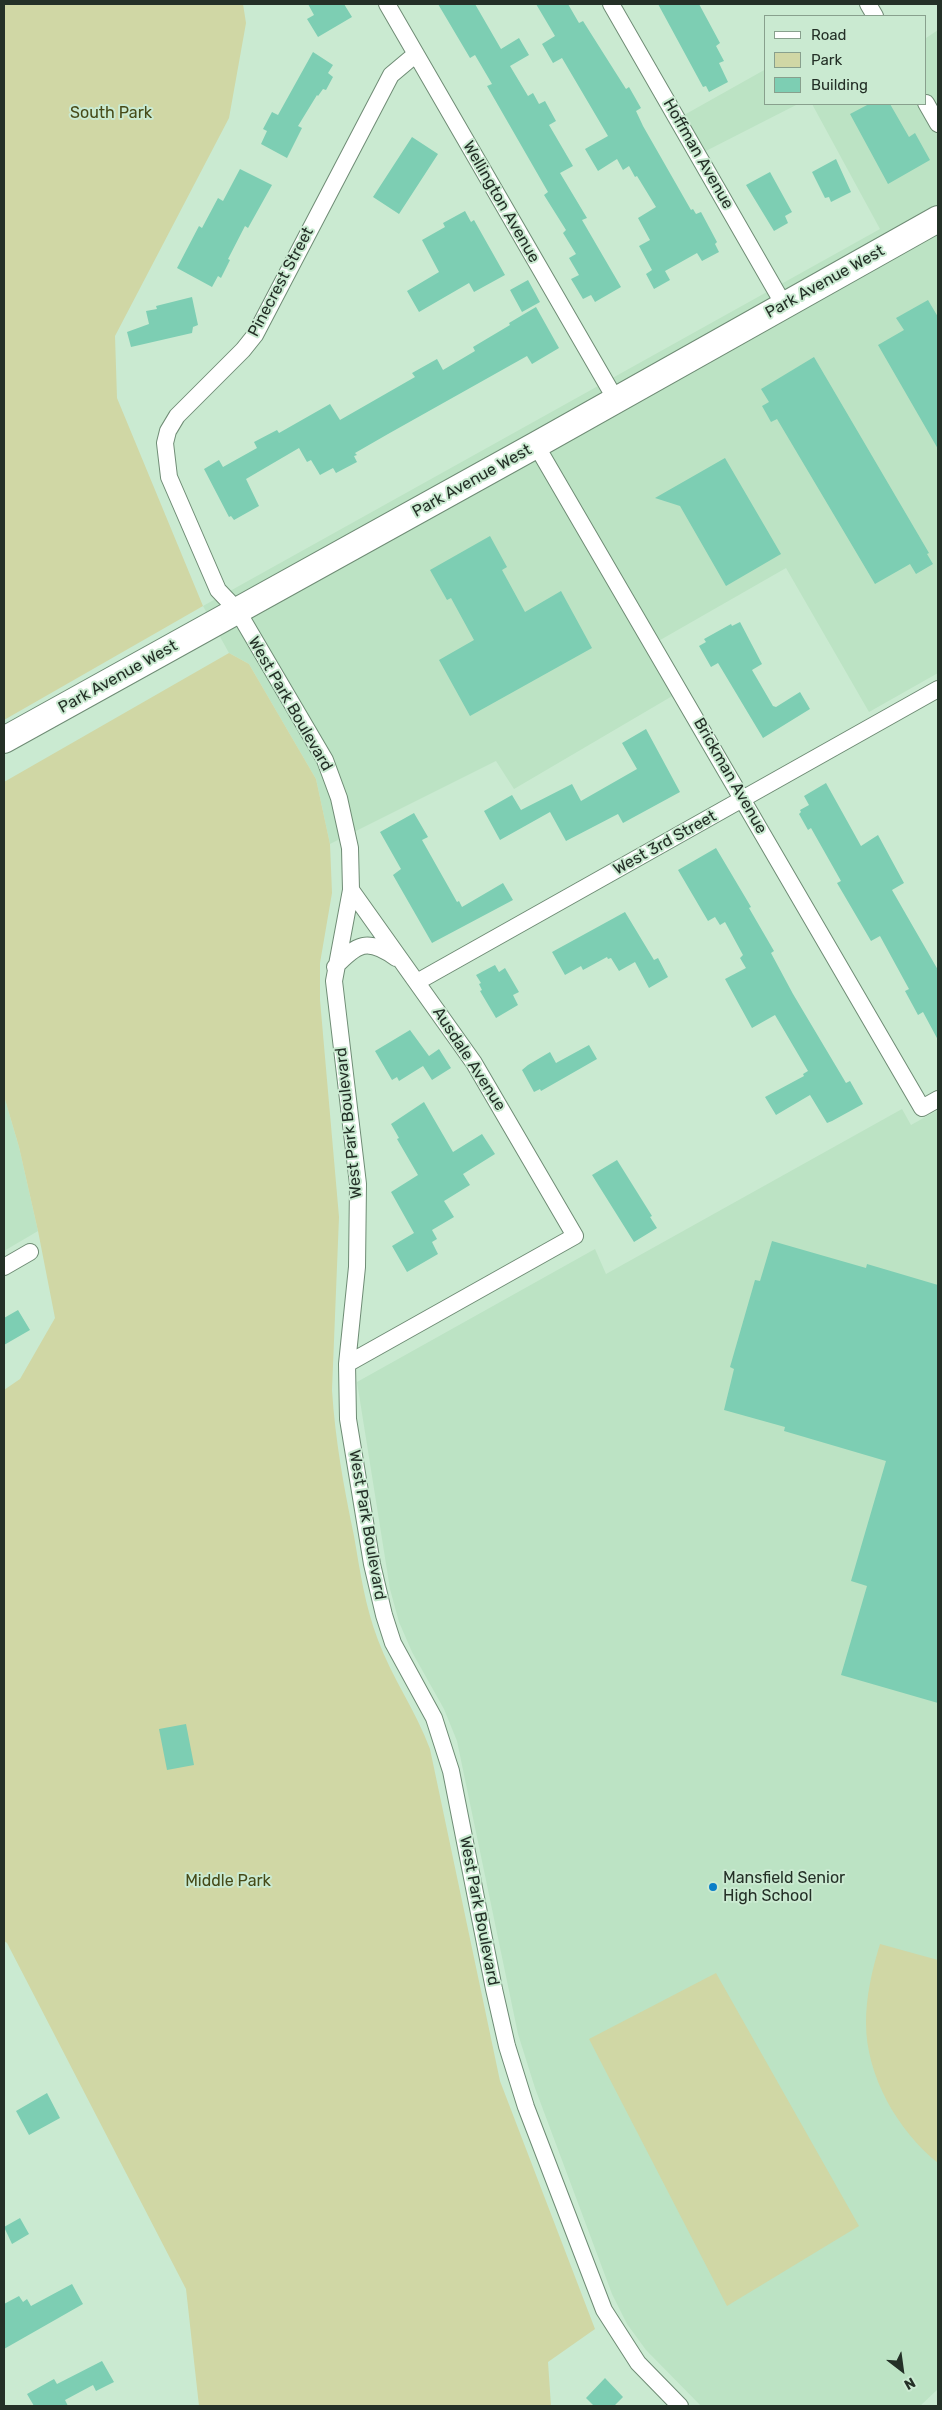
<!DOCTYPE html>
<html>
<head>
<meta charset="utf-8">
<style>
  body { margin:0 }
  #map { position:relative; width:942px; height:2410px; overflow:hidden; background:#caead1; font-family:Rubik,sans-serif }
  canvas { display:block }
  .frame { position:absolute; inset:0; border:5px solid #243027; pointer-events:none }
  .legend { position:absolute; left:764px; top:15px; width:162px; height:90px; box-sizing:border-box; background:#caead1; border:1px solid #88a08d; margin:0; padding:6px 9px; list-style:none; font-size:15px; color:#243027 }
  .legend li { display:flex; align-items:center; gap:10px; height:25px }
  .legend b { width:25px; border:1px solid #88a08d }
  .north { position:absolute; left:877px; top:2345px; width:50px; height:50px; -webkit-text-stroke:4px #caead1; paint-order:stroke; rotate:150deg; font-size:14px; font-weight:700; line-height:20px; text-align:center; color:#243027 }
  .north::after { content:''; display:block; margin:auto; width:18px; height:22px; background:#243027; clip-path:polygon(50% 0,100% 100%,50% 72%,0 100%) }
</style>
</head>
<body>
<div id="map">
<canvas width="942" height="2410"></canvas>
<div class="frame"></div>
<ul class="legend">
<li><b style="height:6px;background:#fff"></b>Road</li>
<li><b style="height:14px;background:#d0d7a5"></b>Park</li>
<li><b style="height:14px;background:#7dceb3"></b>Building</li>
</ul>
<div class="north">N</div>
</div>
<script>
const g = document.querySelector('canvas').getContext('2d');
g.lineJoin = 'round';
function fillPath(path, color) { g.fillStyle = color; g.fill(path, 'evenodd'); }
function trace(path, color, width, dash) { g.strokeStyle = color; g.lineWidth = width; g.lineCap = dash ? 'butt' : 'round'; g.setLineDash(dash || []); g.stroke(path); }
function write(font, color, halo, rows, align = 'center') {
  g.font = font + ' Rubik,sans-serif'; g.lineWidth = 4; g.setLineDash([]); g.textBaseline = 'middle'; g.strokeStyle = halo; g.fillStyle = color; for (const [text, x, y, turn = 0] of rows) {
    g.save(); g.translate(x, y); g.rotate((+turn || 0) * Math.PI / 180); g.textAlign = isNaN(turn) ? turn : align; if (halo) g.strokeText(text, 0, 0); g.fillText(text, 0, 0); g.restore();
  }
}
fillPath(new Path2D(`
  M 938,30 L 938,673 L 869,712 L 786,568 L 648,647 L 674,695 L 514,789 L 496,761 L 330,844 L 316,779 L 249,664 L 229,653 L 203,606 L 880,229 L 812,104 L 926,104 L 926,38 Z
  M 766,69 L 766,104 L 798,104 L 700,154 L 677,119 Z
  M 4,1096 L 19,1147 L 38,1231 L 4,1251 Z
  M 902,1109 L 911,1125 L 938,1110 L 938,2389 L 920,2406 L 701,2406 L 646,2350 L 627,2324 L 612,2294 L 535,2088 L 518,2034 L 457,1741 L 444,1709 L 412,1652 L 399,1622 L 390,1589 L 357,1382 L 595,1249 L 606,1274 Z`), '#bce3c4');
fillPath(new Path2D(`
  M 4,4 L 243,4 L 246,23 L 229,118 L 115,336 L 117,398 L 203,606 L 4,720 Z
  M 229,653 L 249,664 L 316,779 L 330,844 L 332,893 L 320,963 L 320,1000 L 339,1217 L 332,1390 C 335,1439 344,1488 354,1536 C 360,1571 365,1606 378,1640 C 392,1678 416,1711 430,1749 L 500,2081 L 595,2329 L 548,2362 L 551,2406 L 199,2406 L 186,2289 L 7,1943 L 4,1941 L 4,1390 L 20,1379 L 55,1318 L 38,1231 L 19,1147 L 4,1096 L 4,782 Z
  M 880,1944 L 938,1960 L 938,2163 C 898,2131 866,2076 866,2023 C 866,1996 872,1970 880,1944 Z
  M 716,1973 L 859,2226 L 727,2306 L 589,2039 Z`), '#d0d7a5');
fillPath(new Path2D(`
  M 308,4 L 344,4 L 352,17 L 318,37 L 307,19 L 314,15 Z
  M 438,4 L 475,4 L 501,49 L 519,38 L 529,55 L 510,66 L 528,96 L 533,93 L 539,104 L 545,101 L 556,121 L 549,125 L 573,166 L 560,173 L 587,218 L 582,220 L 621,287 L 595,302 L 591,295 L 583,299 L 571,279 L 579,275 L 569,258 L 576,254 L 563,233 L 566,230 L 544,195 L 548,192 L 487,86 L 492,84 L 475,55 L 470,58 Z
  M 536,4 L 568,4 L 579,23 L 583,21 L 626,89 L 629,87 L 641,108 L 636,111 L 643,126 L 691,210 L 693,209 L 696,214 L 701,212 L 717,242 L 715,244 L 719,252 L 702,261 L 697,253 L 665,271 L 670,280 L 654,289 L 646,274 L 652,270 L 639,246 L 650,240 L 638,218 L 656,207 L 637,176 L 635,177 L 629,166 L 623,170 L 617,159 L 598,171 L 585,149 L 608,136 L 562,58 L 553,63 L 542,44 L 555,36 Z
  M 658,4 L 699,4 L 720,43 L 716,46 L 724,61 L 719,63 L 728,82 L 709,92 L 706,86 L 703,87 Z
  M 313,52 L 333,65 L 328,73 L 333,77 L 326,90 L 323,89 L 318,96 L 317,95 L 298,126 L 302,128 L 287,158 L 261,144 L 267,131 L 263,129 L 272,112 L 278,115 Z
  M 869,104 L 890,104 L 909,137 L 915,133 L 930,160 L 888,184 L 850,114 Z
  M 412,137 L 438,154 L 399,214 L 373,197 Z
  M 836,159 L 851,192 L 831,202 L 829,197 L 825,198 L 812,172 Z
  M 240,169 L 272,185 L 248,228 L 245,226 L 228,259 L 230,260 L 221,278 L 218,276 L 212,287 L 177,268 L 199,226 L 202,228 L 218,198 L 223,201 Z
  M 770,172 L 792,212 L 785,216 L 788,223 L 774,231 L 746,185 Z
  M 465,211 L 471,222 L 474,220 L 505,275 L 474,292 L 469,283 L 419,312 L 407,291 L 439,272 L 422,240 L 445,227 L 443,223 Z
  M 528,280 L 540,302 L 522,312 L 510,290 Z
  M 192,297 L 198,325 L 193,327 L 192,333 L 131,347 L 127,332 L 149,324 L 146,311 L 157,309 L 156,306 Z
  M 928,300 L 938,317 L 938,449 L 878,345 L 904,330 L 896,318 Z
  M 536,307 L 559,348 L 532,364 L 527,356 L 388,434 L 355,453 L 357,455 L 354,456 L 357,462 L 336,473 L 333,468 L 320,475 L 311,460 L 307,462 L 299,448 L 246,479 L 259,506 L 234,520 L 231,516 L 229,517 L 204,469 L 219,460 L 223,467 L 257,448 L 254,442 L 277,430 L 279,433 L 330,404 L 340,420 L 415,377 L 412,373 L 437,359 L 443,370 L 475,351 L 473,347 L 510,325 L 509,323 Z
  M 814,357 L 929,553 L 927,554 L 933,564 L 916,574 L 910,564 L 875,584 L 777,419 L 771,422 L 762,406 L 769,402 L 761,389 Z
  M 725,458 L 781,554 L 726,586 L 680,506 L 655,498 Z
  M 490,536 L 507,567 L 502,570 L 525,612 L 561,591 L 592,648 L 470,716 L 439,660 L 474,640 L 451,598 L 447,600 L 430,570 Z
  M 740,622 L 762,664 L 752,670 L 773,706 L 776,707 L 800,692 L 810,709 L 763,738 L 718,663 L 711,667 L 699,646 L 706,642 L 704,639 L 731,624 L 732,626 Z
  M 646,729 L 680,792 L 623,823 L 618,814 L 566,841 L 550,812 L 500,840 L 484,811 L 512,795 L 521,810 L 572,784 L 581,801 L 637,769 L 622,743 Z
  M 826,783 L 861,846 L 878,835 L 904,883 L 892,890 L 938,970 L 938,1040 L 923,1012 L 918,1015 L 905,991 L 909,989 L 880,936 L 871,941 L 837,883 L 841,881 L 811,828 L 808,830 L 799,814 L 801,812 L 800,810 L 809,805 L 804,796 Z
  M 414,813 L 428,837 L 422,840 L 457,902 L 459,901 L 462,907 L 503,883 L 513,900 L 432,943 L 393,875 L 401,869 L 380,832 Z
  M 716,848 L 751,907 L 749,908 L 774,951 L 771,953 L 793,994 L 846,1083 L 850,1081 L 863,1104 L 832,1121 L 827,1123 L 810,1095 L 776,1115 L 765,1097 L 804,1076 L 803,1074 L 808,1071 L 775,1015 L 752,1028 L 725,979 L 746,968 L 740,958 L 743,955 L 725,922 L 720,925 L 715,917 L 708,921 L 678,870 Z
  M 625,912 L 654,960 L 658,958 L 668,977 L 649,988 L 635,962 L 619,971 L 611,958 L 608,959 L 607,957 L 583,970 L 581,966 L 565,975 L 552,952 Z
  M 495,965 L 499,972 L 505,968 L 519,992 L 513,995 L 518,1005 L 496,1018 L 480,991 L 482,990 L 479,984 L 481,983 L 476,975 Z
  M 410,1030 L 429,1056 L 439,1049 L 451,1068 L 432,1080 L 423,1066 L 399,1081 L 397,1077 L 392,1080 L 375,1051 Z
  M 589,1045 L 597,1059 L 541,1091 L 540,1089 L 534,1092 L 522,1070 L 528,1065 L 550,1052 L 556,1063 Z
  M 424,1102 L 453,1152 L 482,1134 L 495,1154 L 463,1174 L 470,1185 L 444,1201 L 454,1217 L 432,1230 L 437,1239 L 432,1242 L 438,1254 L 407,1272 L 392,1246 L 414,1233 L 391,1192 L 418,1175 L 397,1139 L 399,1138 L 391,1124 Z
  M 617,1160 L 652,1216 L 650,1217 L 657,1228 L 634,1242 L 592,1175 Z
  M 772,1241 L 866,1268 L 867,1264 L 938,1285 L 938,1703 L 841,1675 L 867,1586 L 851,1581 L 886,1461 L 784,1431 L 785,1427 L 724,1410 L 734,1369 L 730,1367 L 755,1280 L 760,1281 Z
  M 18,1310 L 30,1330 L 4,1345 L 4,1318 Z
  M 186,1724 L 194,1765 L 167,1770 L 159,1729 Z
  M 47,2093 L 60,2118 L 29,2135 L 16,2111 Z
  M 20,2218 L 29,2234 L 12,2244 L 4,2227 Z
  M 72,2284 L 83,2304 L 4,2349 L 4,2304 L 19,2296 L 23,2302 L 27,2299 L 31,2306 Z
  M 102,2361 L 114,2382 L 96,2391 L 93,2385 L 65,2400 L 68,2406 L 34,2406 L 27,2394 L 54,2379 L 57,2384 Z
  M 605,2378 L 623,2397 L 614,2406 L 594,2406 L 586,2398 Z`), '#7dceb3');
const minor = new Path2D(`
  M 387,4 L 616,400
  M 611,4 L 784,305
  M 868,4 L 875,16
  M 416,54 L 391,75 L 255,335 L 243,350 L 177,416 L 168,431 L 165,443 L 169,477 L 218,590 L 237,610 L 325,760 L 339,798 L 350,848 L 351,890 L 334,981 L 358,1184 L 357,1267 L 347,1364 L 348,1419 L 372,1564 L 384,1615 L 393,1643 L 434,1718 L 451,1771 L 494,1989 L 507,2046 L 526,2107 L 604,2310 L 638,2363 L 680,2406
  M 926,103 L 938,124
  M 536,445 L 922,1108 L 938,1099
  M 335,967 C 357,944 367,937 396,958
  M 417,982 L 938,689
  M 4,1267 L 30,1252
  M 347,1364 L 575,1236 L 474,1063 L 351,890`);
const primary = new Path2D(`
  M 4,740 L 536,445 L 938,219`);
trace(minor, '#6f8c75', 18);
trace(primary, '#6f8c75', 28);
trace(minor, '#fff', 16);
trace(primary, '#fff', 26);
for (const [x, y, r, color] of [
  [713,1887,5,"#097ec7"]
]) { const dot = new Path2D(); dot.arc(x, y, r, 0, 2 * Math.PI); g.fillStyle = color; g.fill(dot); trace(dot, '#caead1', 2); }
write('16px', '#464a18', '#caead1', [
  ["South Park",111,113],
  ["Middle Park",228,1881]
]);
write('16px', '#243027', '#caead1', [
  ["Hoffman Avenue",698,154,60],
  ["Wellington Avenue",501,202,60],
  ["Pinecrest Street",281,282,-62],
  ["Park Avenue West",825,282,-29],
  ["Park Avenue West",472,481,-29],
  ["Park Avenue West",118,677,-29],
  ["West Park Boulevard",290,704,60],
  ["Brickman Avenue",730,776,60],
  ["West 3rd Street",665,843,-29],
  ["Ausdale Avenue",469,1059,57],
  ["West Park Boulevard",349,1123,-96],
  ["West Park Boulevard",367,1525,80],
  ["West Park Boulevard",479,1911,79]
]);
write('16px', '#243027', '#caead1', [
  ["Mansfield Senior",723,1878],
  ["High School",723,1896]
], 'left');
</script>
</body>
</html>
